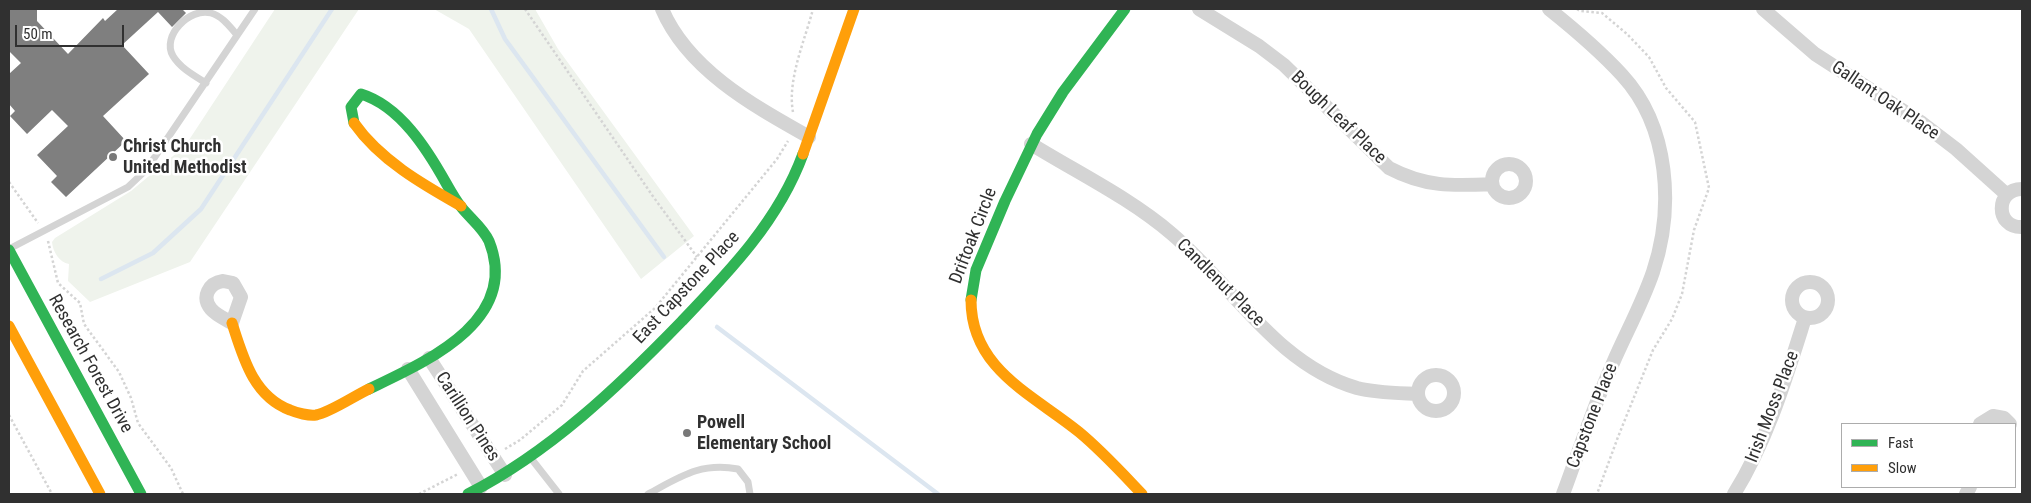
<!DOCTYPE html>
<html>
<head>
<meta charset="utf-8">
<style>
  body { margin:0 }
  #map { position:relative; width:2031px; height:503px; overflow:hidden; background:#fff; font-family:"Roboto Condensed",sans-serif }
  canvas { display:block }
  .frame { position:absolute; inset:0; border:10px solid #303030; pointer-events:none }
  .legend { position:absolute; left:1841px; top:423px; width:175px; height:65px; box-sizing:border-box; background:#fff; border:1px solid #acacac; margin:0; padding:6px 9px; list-style:none; font-size:15px; color:#303030 }
  .legend li { display:flex; align-items:center; gap:10px; height:25px }
  .legend b { width:25px; border:1px solid #acacac }
  .scale { position:absolute; left:15px; top:25px; width:109px; height:22px; box-sizing:border-box; border:2px solid #303030; border-top:0; padding-left:6px; font-size:15px; line-height:18px; white-space:nowrap; color:#303030; -webkit-text-stroke:4px #fff; paint-order:stroke }
</style>
</head>
<body>
<div id="map">
<canvas width="2031" height="503"></canvas>
<div class="frame"></div>
<ul class="legend">
<li><b style="height:6px;background:#30b455"></b>Fast</li>
<li><b style="height:6px;background:#ff9f0a"></b>Slow</li>
</ul>
<div class="scale">50 m</div>
</div>
<script>
const g = document.querySelector('canvas').getContext('2d');
g.lineJoin = 'round';
function fillPath(path, color) { g.fillStyle = color; g.fill(path, 'evenodd'); }
function trace(path, color, width, dash) { g.strokeStyle = color; g.lineWidth = width; g.lineCap = dash ? 'butt' : 'round'; g.setLineDash(dash || []); g.stroke(path); }
function write(font, color, halo, rows, align = 'center') {
  g.font = font + ' "Roboto Condensed",sans-serif'; g.lineWidth = 5; g.setLineDash([]); g.textBaseline = 'middle'; g.strokeStyle = halo; g.fillStyle = color; for (const [text, x, y, turn = 0] of rows) {
    g.save(); g.translate(x, y); g.rotate((+turn || 0) * Math.PI / 180); g.textAlign = isNaN(turn) ? turn : align; if (halo) g.strokeText(text, 0, 0); g.fillText(text, 0, 0); g.restore();
  }
}
fillPath(new Path2D(`
  M 275,9 L 359,9 L 190,262 L 90,302 L 68,281 L 69,264 C 59,262 53,252 52,242 L 55,238 L 131,191 L 185,146 Z
  M 434,9 L 535,9 L 558,49 L 694,236 L 641,279 L 469,29 Z`), '#eff3ec');
trace(new Path2D(`
  M 491,9 L 505,39 L 664,257
  M 101,279 L 153,253 L 201,209 L 332,9
  M 717,327 L 938,494`), '#dce6f0', 4.5);
fillPath(new Path2D(`
  M 9,9 L 37,9 L 37,21 L 68,54 L 103,18 L 105,21 L 118,9 L 182,9 L 186,13 L 172,27 L 158,12 L 122,45 L 149,74 L 103,116 L 126,141 L 66,197 L 51,182 L 57,176 L 37,155 L 68,126 L 52,110 L 27,134 L 10,116 L 15,111 L 9,104 L 9,74 L 21,63 L 9,51 Z`), '#7f7f7f');
trace(new Path2D(`
  M 525,9 L 652,195 L 697,257
  M 1577,9 L 1580,11 L 1602,13 L 1627,34 L 1649,57 L 1666,88 L 1695,122 L 1709,188 L 1694,230 L 1682,294 L 1672,319 L 1653,350 L 1618,437 L 1597,494
  M 793,112 C 787,80 805,40 813,9
  M 9,182 L 38,223
  M 48,241 L 58,283 L 80,303 L 84,324 L 119,372 L 131,398 L 138,423 L 171,468 L 183,494
  M 9,415 L 52,494
  M 505,449 L 520,440 L 562,405 L 583,371 L 655,308 L 777,159 L 788,141
  M 419,494 L 458,474`), '#d4d4d4', 2.5, [2.5, 2.5]);
trace(new Path2D(`
  M 206,83 C 195,76 180,68 173,56 C 161,36 190,7 211,13 C 222,16 230,27 237,35
  M 9,249 L 128,187 L 146,170 L 255,9
  M 530,457 L 559,494
  M 648,494 C 680,477 700,462 738,469 L 748,482 L 750,494`), '#d4d4d4', 7);
trace(new Path2D(`
  M 662,9 C 688,70 754,106 809,137
  M 1199,9 L 1259,46 L 1284,65 L 1389,168 C 1425,187 1452,186 1492,184
  M 1549,9 C 1574,29 1600,51 1622,75 C 1670,127 1674,209 1653,272 C 1642,304 1626,333 1613,363 C 1594,405 1579,451 1563,494
  M 1763,9 L 1815,54 L 1922,123 L 1956,149 L 2006,194
  M 1031,144 C 1078,173 1130,198 1172,234 C 1233,286 1277,365 1357,388 C 1376,393 1398,393 1418,394
  M1492 181a17 17 0 1 1 34 0a17 17 0 1 1-34 0Z
  M 2022,189 C 1995,189 1995,228 2022,227
  M 223,281 L 233,283 L 241,297 L 232,323 C 225,319 216,315 211,309 C 201,297 209,283 223,281 Z
  M1792 300a18 18 0 1 1 36 0a18 18 0 1 1-36 0Z
  M 429,358 L 505,475
  M 408,369 L 481,487
  M1418 393a18 18 0 1 1 36 0a18 18 0 1 1-36 0Z
  M 1980,424 L 1993,416 L 2004,418 L 2010,424
  M 1734,494 C 1768,439 1786,378 1805,318
  M 1966,494 L 1970,487`), '#d4d4d4', 14);
trace(new Path2D(`
  M 354,123 L 351,107 L 361,94 C 400,106 427,149 446,183 C 451,192 456,201 462,208 C 471,219 483,228 489,241 C 521,321 425,362 369,389
  M 9,250 L 141,494
  M 971,300 L 976,270 L 1005,201 L 1037,134 L 1063,92 L 1125,9
  M 468,494 C 550,452 618,387 682,321 C 730,271 779,220 803,154`), '#30b455', 11);
trace(new Path2D(`
  M 354,123 C 380,160 422,184 461,206
  M 803,154 L 854,9
  M 971,300 C 971,369 1032,394 1079,432 C 1102,451 1122,473 1142,494
  M 232,323 C 243,357 253,396 290,410 C 297,413 309,416 316,415 C 331,412 354,396 369,389
  M 9,326 L 100,494`), '#ff9f0a', 11);
for (const [x, y, r, color] of [
  [113,157,5,"#787878"],
  [687,433,5,"#787878"]
]) { const dot = new Path2D(); dot.arc(x, y, r, 0, 2 * Math.PI); g.fillStyle = color; g.fill(dot); trace(dot, '#fff', 2); }
write('18px', '#303030', '#fff', [
  ["Gallant Oak Place",1885,101,34],
  ["Bough Leaf Place",1338,118,44],
  ["Driftoak Circle",974,236,-69],
  ["Candlenut Place",1220,283,45],
  ["East Capstone Place",687,288,-47],
  ["Research Forest Drive",90,364,61],
  ["Irish Moss Place",1773,407,-69],
  ["Capstone Place",1593,416,-69],
  ["Carillion Pines",467,417,57]
]);
write('bold 18px', '#303030', '#fff', [
  ["Christ Church",123,147],
  ["United Methodist",123,168],
  ["Powell",697,423],
  ["Elementary School",697,444]
], 'left');
</script>
</body>
</html>
